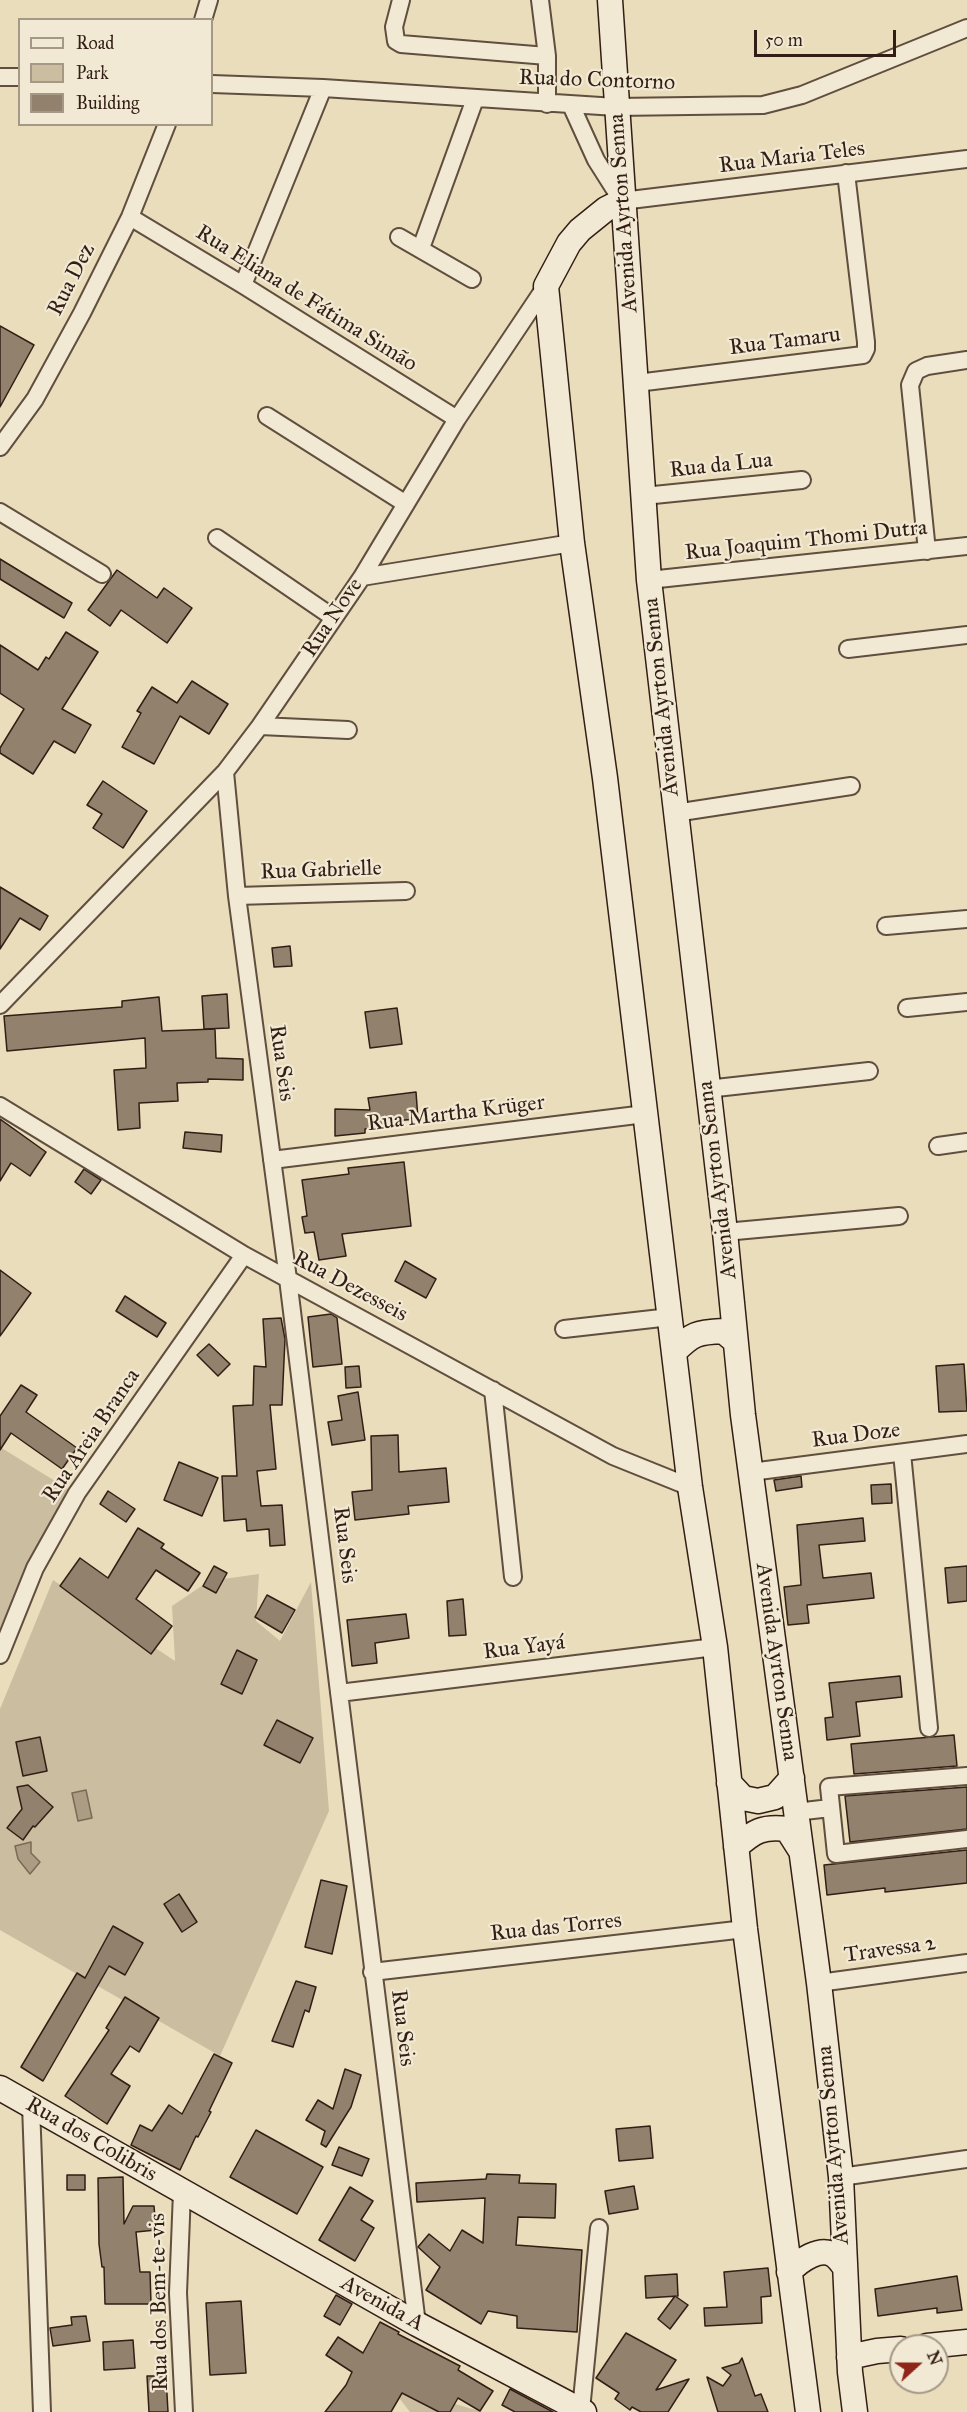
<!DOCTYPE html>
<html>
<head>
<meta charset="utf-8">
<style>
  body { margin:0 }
  #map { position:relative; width:967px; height:2412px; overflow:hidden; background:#eaddbc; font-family:"IM FELL Great Primer",serif }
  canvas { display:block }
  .legend { position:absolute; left:18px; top:18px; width:195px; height:108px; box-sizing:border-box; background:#f1e9d3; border:2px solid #a59887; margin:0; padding:8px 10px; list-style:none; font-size:18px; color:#321e15 }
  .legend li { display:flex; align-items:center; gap:12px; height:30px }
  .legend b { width:30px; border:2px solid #a59887 }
  .north { position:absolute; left:889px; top:2334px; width:60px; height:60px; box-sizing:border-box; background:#f1e9d3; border:2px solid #a59887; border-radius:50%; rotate:69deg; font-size:16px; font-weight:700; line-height:24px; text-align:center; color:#321e15 }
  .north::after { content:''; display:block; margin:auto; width:21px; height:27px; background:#8f2418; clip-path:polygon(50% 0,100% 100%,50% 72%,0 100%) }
  .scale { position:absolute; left:754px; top:30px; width:142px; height:27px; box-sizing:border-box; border:3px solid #321e15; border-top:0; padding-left:8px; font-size:18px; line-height:21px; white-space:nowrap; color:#321e15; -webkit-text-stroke:4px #f1e9d3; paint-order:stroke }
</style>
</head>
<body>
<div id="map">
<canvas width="967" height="2412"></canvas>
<ul class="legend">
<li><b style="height:8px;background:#f1e9d3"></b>Road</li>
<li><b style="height:16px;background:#cbbda0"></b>Park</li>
<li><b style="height:16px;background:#92816c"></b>Building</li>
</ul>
<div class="north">N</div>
<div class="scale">50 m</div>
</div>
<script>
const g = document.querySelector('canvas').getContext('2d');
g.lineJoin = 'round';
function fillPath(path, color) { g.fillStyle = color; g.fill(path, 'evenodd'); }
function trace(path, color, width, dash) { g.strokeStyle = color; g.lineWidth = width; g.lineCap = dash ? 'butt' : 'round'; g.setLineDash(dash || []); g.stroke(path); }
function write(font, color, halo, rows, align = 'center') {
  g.font = font + ' "IM FELL Great Primer",serif'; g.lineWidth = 4.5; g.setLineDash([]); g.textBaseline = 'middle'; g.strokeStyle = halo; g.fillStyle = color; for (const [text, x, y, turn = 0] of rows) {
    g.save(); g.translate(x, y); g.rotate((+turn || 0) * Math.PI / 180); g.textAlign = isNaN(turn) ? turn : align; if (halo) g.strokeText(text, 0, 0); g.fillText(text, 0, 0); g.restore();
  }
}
fillPath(new Path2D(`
  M 0,1447 L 68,1489 L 0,1628 Z
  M 259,1574 L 256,1621 L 280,1641 L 311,1582 L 329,1811 L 220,2056 L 0,1930 L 0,1709 L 53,1580 L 175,1661 L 172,1606 L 209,1581 Z
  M 389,2385 L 483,2412 L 410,2412 Z`), '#cbbda0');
const water = new Path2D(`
  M 86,1790 L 92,1818 L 78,1821 L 72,1793 Z
  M 31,1842 L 31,1853 L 40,1862 L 30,1874 L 18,1859 L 15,1846 Z`);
fillPath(water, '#ab9c83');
trace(water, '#7b6a57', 1.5);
const building = new Path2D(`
  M 0,326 L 34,345 L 0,407 Z
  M 0,559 L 72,603 L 64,618 L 0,579 Z
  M 117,570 L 157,598 L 164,588 L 192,608 L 167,643 L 121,610 L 110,626 L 88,610 Z
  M 66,632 L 98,652 L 62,709 L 91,725 L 75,753 L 54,741 L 33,774 L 0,753 L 0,748 L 24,709 L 0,693 L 0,645 L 38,670 L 46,657 L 49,659 Z
  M 192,681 L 228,704 L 209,734 L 180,716 L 154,764 L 122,747 L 141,713 L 137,711 L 152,687 L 177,703 Z
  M 103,781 L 147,811 L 123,848 L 93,828 L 102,814 L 87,805 Z
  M 0,887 L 48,916 L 40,930 L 20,918 L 0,949 Z
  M 290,946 L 292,966 L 274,967 L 272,948 Z
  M 227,994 L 229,1028 L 204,1029 L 202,996 Z
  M 159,997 L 162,1031 L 215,1029 L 216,1058 L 243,1059 L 243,1080 L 208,1079 L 208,1082 L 177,1083 L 178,1101 L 139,1103 L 140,1128 L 118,1130 L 114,1070 L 146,1068 L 145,1038 L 7,1051 L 4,1016 L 122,1007 L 122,1001 Z
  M 397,1008 L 402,1044 L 370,1048 L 365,1012 Z
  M 416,1092 L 418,1119 L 392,1121 L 392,1126 L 365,1129 L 365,1133 L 335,1136 L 335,1109 L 370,1110 L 368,1098 Z
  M 0,1119 L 46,1152 L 30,1176 L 11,1163 L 0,1181 Z
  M 185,1132 L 222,1135 L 221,1152 L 183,1148 Z
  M 404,1162 L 411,1226 L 342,1234 L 346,1256 L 319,1260 L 314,1232 L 305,1233 L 302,1217 L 307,1216 L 302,1180 L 349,1174 L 348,1168 Z
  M 84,1169 L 101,1180 L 91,1194 L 75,1182 Z
  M 405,1261 L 436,1279 L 426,1298 L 395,1281 Z
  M 0,1270 L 31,1293 L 0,1336 Z
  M 125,1296 L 166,1323 L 157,1337 L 116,1311 Z
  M 331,1314 L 337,1318 L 342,1364 L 313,1367 L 308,1317 Z
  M 281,1318 L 285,1339 L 282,1405 L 270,1405 L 276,1469 L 257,1471 L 261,1506 L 282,1505 L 285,1545 L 270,1546 L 269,1529 L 247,1531 L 246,1519 L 224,1521 L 222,1476 L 237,1476 L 233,1406 L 253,1405 L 254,1366 L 266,1367 L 263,1319 Z
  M 209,1344 L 230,1364 L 218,1376 L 197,1355 Z
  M 964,1364 L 967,1411 L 939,1412 L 936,1366 Z
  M 359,1366 L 361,1387 L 346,1388 L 345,1367 Z
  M 21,1385 L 37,1395 L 26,1412 L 77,1448 L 62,1469 L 11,1433 L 0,1450 L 0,1416 Z
  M 358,1392 L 365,1440 L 332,1445 L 328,1422 L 342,1420 L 338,1396 Z
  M 398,1435 L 399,1472 L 446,1468 L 449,1502 L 408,1506 L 409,1514 L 355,1520 L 352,1492 L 372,1490 L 371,1436 Z
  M 179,1462 L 218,1478 L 202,1516 L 164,1500 Z
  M 801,1476 L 802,1487 L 776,1491 L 774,1480 Z
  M 891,1484 L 892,1503 L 872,1504 L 871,1485 Z
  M 108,1491 L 135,1509 L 126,1522 L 100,1504 Z
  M 863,1518 L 865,1541 L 819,1545 L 823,1578 L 871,1573 L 874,1598 L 807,1605 L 809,1623 L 788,1625 L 784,1587 L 801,1585 L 797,1525 Z
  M 138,1528 L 164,1544 L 161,1548 L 200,1573 L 188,1591 L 156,1570 L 136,1599 L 172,1626 L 151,1654 L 60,1586 L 80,1558 L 108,1578 Z
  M 214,1566 L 227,1573 L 216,1593 L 203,1586 Z
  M 967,1566 L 967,1601 L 948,1603 L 945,1568 Z
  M 267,1595 L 295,1610 L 282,1633 L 255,1617 Z
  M 463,1599 L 466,1635 L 449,1636 L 447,1601 Z
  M 406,1614 L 409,1638 L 375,1643 L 377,1663 L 352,1666 L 347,1620 Z
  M 237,1650 L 257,1660 L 242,1694 L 221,1684 Z
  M 900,1676 L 902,1697 L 856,1702 L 860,1736 L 827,1740 L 825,1718 L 833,1717 L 829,1683 Z
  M 277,1720 L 313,1738 L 300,1763 L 264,1745 Z
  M 954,1735 L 957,1766 L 854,1774 L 851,1744 Z
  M 40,1737 L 47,1771 L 23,1776 L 16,1742 Z
  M 28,1785 L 53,1807 L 35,1827 L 33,1826 L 23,1840 L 7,1828 L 22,1809 L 17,1787 Z
  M 967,1787 L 967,1829 L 850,1842 L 845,1796 Z
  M 967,1850 L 967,1883 L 885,1892 L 885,1888 L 827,1895 L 824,1865 Z
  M 321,1880 L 347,1886 L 332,1954 L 305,1947 Z
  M 179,1894 L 197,1922 L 182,1932 L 164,1904 Z
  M 113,1926 L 143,1943 L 125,1975 L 109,1966 L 43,2081 L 21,2067 L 77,1973 L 85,1978 Z
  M 296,1981 L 316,1987 L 309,2012 L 305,2010 L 293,2047 L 272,2041 Z
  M 125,1997 L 159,2018 L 139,2052 L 130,2046 L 111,2074 L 130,2086 L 107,2124 L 65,2096 L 109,2030 L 106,2028 Z
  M 214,2054 L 232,2063 L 209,2111 L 211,2112 L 198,2137 L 196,2136 L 180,2170 L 131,2145 L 140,2125 L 152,2131 L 169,2105 L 182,2114 Z
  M 345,2069 L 361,2075 L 351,2107 L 326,2147 L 321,2144 L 325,2131 L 306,2120 L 318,2100 L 333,2109 Z
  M 650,2126 L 653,2158 L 619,2161 L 616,2129 Z
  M 256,2130 L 323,2167 L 297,2214 L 230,2177 Z
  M 339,2147 L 369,2159 L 362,2176 L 332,2165 Z
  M 487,2174 L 520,2175 L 519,2183 L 556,2184 L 555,2218 L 518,2217 L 516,2245 L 582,2250 L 577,2332 L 517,2328 L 517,2316 L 488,2311 L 481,2324 L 426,2290 L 440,2267 L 418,2247 L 429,2234 L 450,2251 L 462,2230 L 483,2243 L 485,2198 L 417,2202 L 416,2183 L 486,2179 Z
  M 67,2175 L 85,2175 L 85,2190 L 67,2190 Z
  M 123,2177 L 124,2224 L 133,2206 L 154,2206 L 156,2230 L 136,2232 L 140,2272 L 150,2272 L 151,2304 L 105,2304 L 104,2267 L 102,2267 L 99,2244 L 98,2178 Z
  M 634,2186 L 638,2209 L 609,2214 L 605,2191 Z
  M 350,2187 L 373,2201 L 361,2220 L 374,2228 L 355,2261 L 319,2240 Z
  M 768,2268 L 771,2296 L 761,2297 L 762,2323 L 705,2326 L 704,2308 L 727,2307 L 724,2272 Z
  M 677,2274 L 678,2296 L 646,2298 L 645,2276 Z
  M 957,2276 L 962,2310 L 937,2313 L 937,2308 L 878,2316 L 875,2289 Z
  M 336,2295 L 352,2304 L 340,2325 L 324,2316 Z
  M 675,2296 L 688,2305 L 670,2329 L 658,2319 Z
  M 241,2301 L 246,2373 L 210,2375 L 206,2303 Z
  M 86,2316 L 90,2341 L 53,2346 L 50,2328 L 72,2325 L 71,2317 Z
  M 380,2322 L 399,2332 L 398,2334 L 460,2366 L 458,2370 L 493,2391 L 480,2411 L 458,2398 L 450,2412 L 439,2412 L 402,2393 L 391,2412 L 325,2412 L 346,2385 L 352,2372 L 326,2355 L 338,2337 L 363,2353 Z
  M 626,2333 L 676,2360 L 656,2390 L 689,2379 L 668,2412 L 641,2412 L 632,2407 L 630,2410 L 615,2399 L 619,2393 L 596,2378 Z
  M 133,2340 L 135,2368 L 104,2370 L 103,2342 Z
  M 742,2358 L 755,2396 L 761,2394 L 768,2412 L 718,2412 L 707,2377 L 723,2386 L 731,2375 L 722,2368 L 739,2363 Z
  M 147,2376 L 166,2376 L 168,2412 L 149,2412 Z
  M 510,2389 L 553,2412 L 515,2412 L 502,2405 Z`);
fillPath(building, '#92816c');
trace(building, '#321e15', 1.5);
const street = new Path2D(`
  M 401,0 L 394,27 L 396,41 L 401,44 L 547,56
  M 540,0 L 547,56 L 547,104
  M 203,20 L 209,0
  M 0,77 L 20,77
  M 212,84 L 323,88 L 616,107 L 763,105 L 802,95 L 967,28
  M 571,105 L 596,160 L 622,201 L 967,159
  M 130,217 L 243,285 L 457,419
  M 399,237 L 472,279
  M 421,248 L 475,99
  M 243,285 L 323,88
  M 637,383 L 863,355 L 866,349 L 866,342 L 846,173
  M 267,416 L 406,504
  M 0,447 L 35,399 L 82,313 L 130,217 L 167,124
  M 644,496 L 802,480
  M 0,512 L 102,574
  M 217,538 L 334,618
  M 927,551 L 910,385 L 916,371 L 927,366 L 967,360
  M 362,577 L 572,543
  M 649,580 L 967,546
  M 848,649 L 967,635
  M 260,726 L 348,730
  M 225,772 L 237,896 L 288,1279 L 417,2324
  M 675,813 L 851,786
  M 237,896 L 406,891
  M 886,926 L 967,919
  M 0,1005 L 225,772 L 260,726 L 362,577 L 457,419 L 546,286
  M 907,1008 L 967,1002
  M 707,1089 L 869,1071
  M 0,1106 L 244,1255 L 288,1279 L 613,1456 L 690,1487
  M 938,1146 L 967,1142
  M 272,1160 L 645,1114
  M 725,1232 L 899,1216
  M 564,1329 L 670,1317
  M 493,1390 L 513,1577
  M 902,1453 L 929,1728
  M 751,1472 L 967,1444
  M 0,1655 L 35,1568 L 77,1493 L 244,1255
  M 339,1693 L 715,1647
  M 967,1776 L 829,1787 L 836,1854 L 967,1839
  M 796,1812 L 830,1808
  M 372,1972 L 745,1929
  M 819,1983 L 967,1963
  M 31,2105 L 42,2412
  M 841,2177 L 967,2159
  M 182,2192 L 178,2293 L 184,2412
  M 581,2410 L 599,2228`);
const secondary = new Path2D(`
  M 610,0 L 649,580 L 725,1232 L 743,1415 L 819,1983 L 841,2177 L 850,2372 L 855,2412
  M 622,201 L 606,209 L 580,230 L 569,243 L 546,286 L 572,543 L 605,778 L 690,1487 L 715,1647 L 745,1929 L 808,2412
  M 674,1352 C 692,1334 697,1332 723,1331 L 735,1341
  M 729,1783 L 743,1798 L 758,1801 L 775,1797 L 792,1778
  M 736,1847 C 754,1831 763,1826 787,1829 L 801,1851
  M 0,2088 L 417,2324 L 584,2412
  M 789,2272 C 799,2261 821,2245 835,2256 C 839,2259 842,2264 845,2267
  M 927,2346 L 967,2342
  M 849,2357 L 877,2351 L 901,2349`);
trace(street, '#604e3f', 20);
trace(secondary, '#321e15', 27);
trace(street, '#f1e9d3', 16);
trace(secondary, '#f1e9d3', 24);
write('22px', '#321e15', '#f1e9d3', [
  ["Rua do Contorno",597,81,2],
  ["Rua Maria Teles",792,158,-7],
  ["Avenida Ayrton Senna",624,213,-94],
  ["Rua Dez",72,280,-63],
  ["Rua Eliana de Fátima Simão",306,299,32],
  ["Rua Tamaru",785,342,-7],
  ["Rua da Lua",721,466,-6],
  ["Rua Joaquim Thomi Dutra",806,541,-6],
  ["Rua Nove",333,618,-56],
  ["Avenida Ayrton Senna",662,697,-96],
  ["Rua Gabrielle",321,871,-2],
  ["Rua Seis",281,1063,82],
  ["Rua Martha Krüger",456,1114,-7],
  ["Avenida Ayrton Senna",718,1180,-97],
  ["Rua Dezesseis",350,1287,28],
  ["Rua Areia Branca",92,1436,-56],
  ["Rua Doze",856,1436,-7],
  ["Rua Seis",344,1545,83],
  ["Rua Yayá",524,1648,-7],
  ["Avenida Ayrton Senna",776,1662,82],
  ["Rua das Torres",556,1928,-6],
  ["Travessa 2",890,1950,-8],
  ["Rua Seis",402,2028,83],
  ["Rua dos Colibris",91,2140,30],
  ["Avenida Ayrton Senna",834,2145,-95],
  ["Rua dos Bem-te-vis",160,2302,-91],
  ["Avenida A",382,2304,29]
]);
</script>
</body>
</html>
